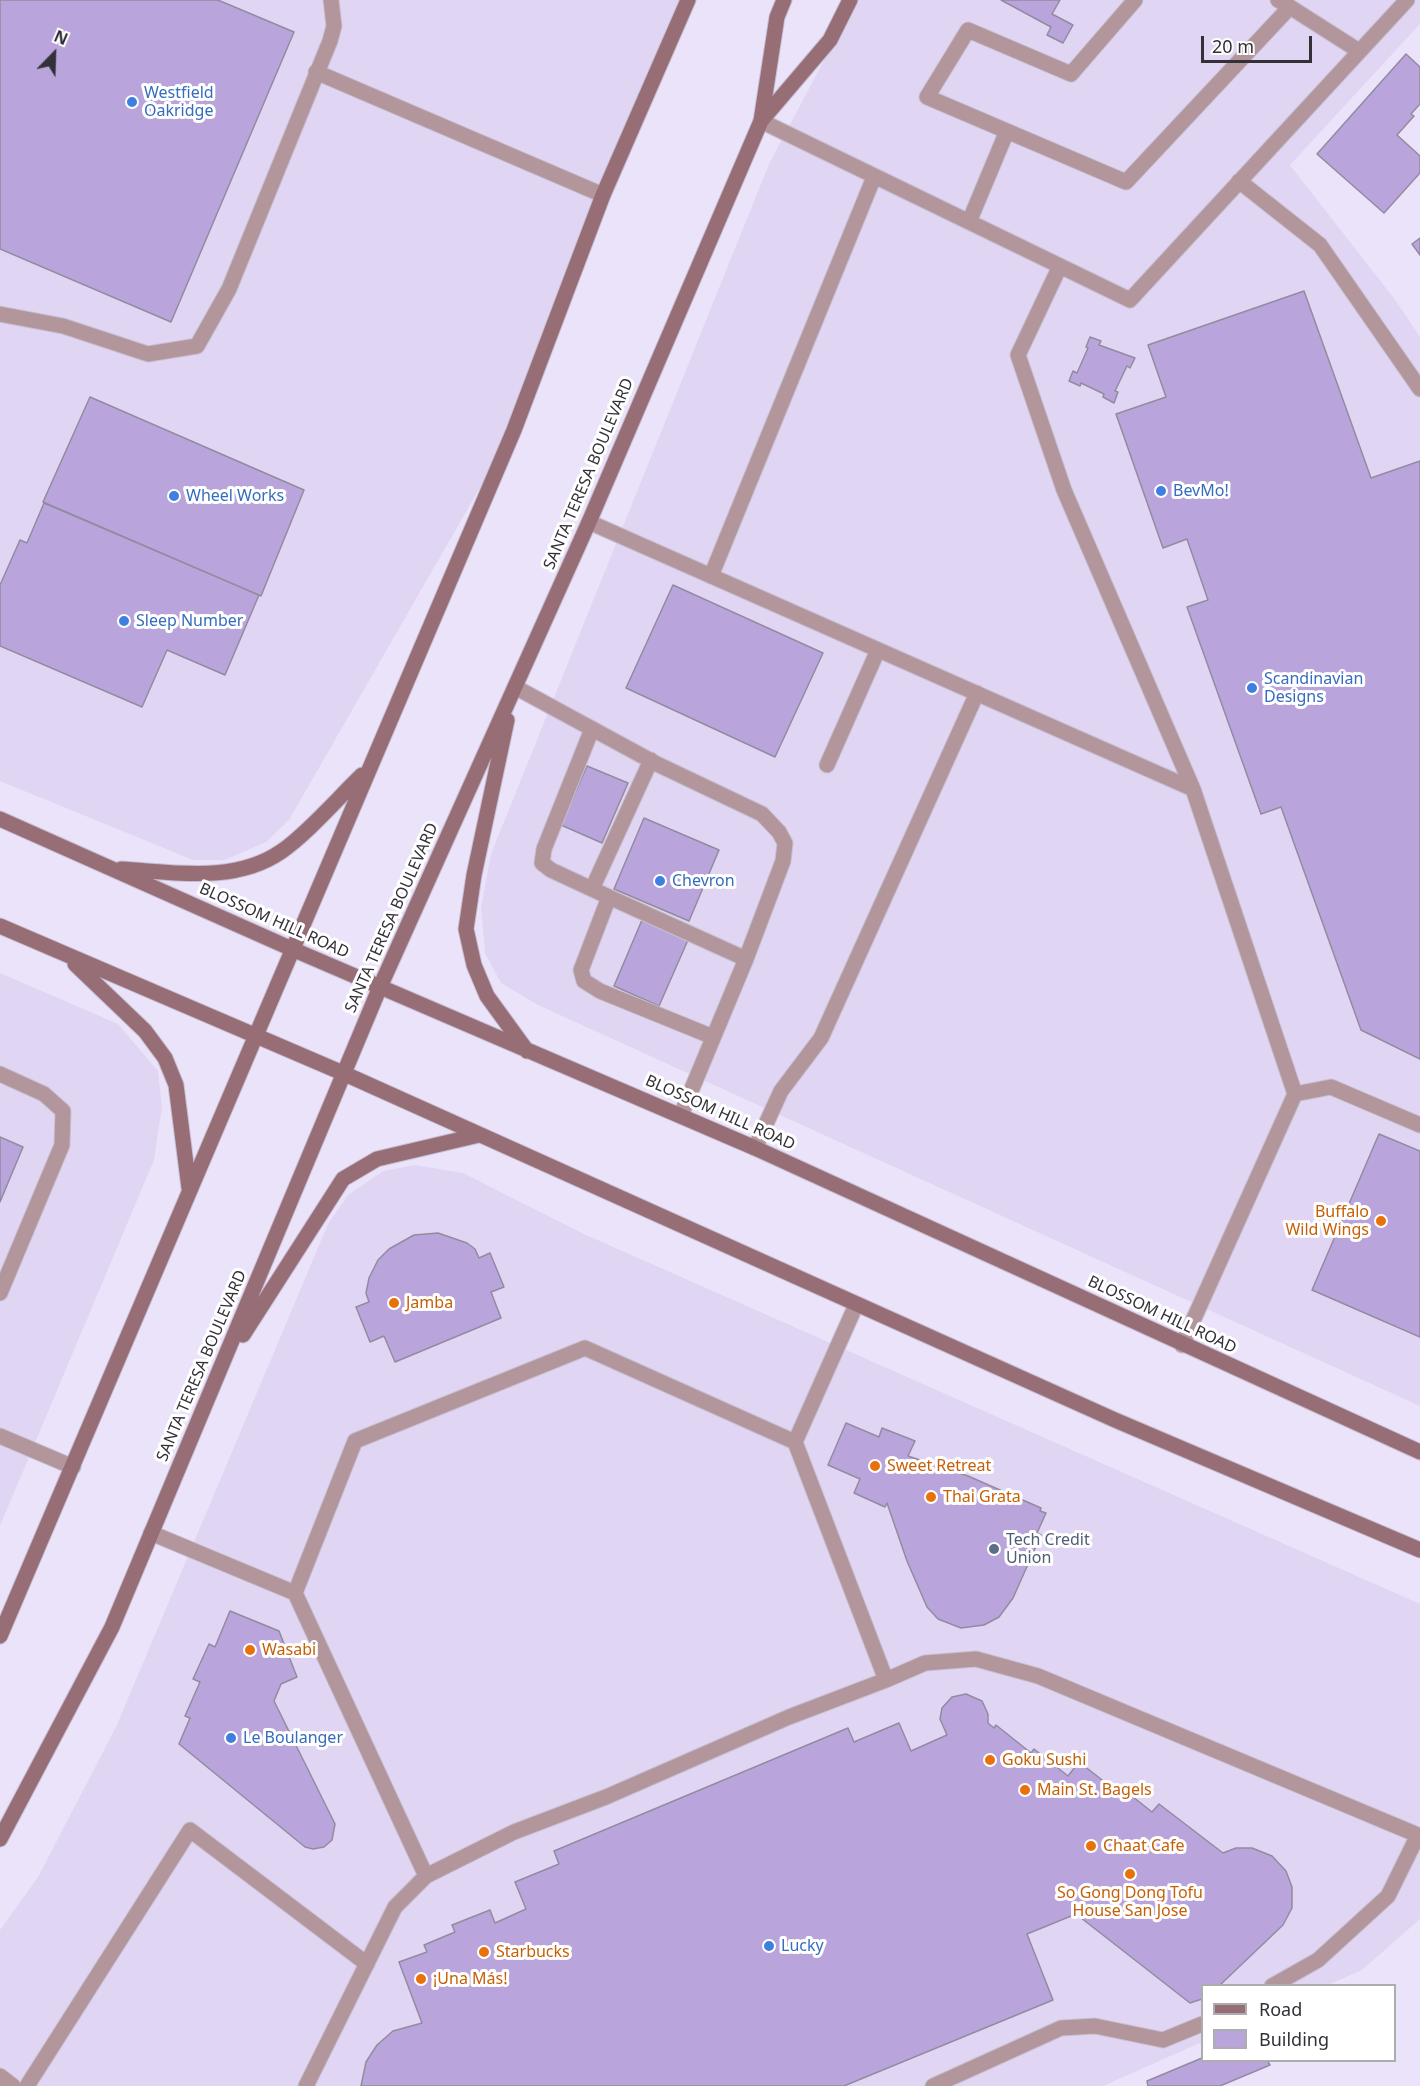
<!DOCTYPE html>
<html>
<head>
<meta charset="utf-8">
<style>
  body { margin:0 }
  #map { position:relative; width:1420px; height:2086px; overflow:hidden; background:#ebe3fa; font-family:"Noto Sans",sans-serif }
  canvas { display:block }
  .legend { position:absolute; left:1201px; top:1984px; width:195px; height:78px; box-sizing:border-box; background:#fff; border:2px solid #adacaf; margin:0; padding:8px 10px; list-style:none; font-size:18px; color:#333038 }
  .legend li { display:flex; align-items:center; gap:12px; height:30px }
  .legend b { width:30px; border:2px solid #adacaf }
  .north { position:absolute; left:24px; top:24px; width:60px; height:60px; -webkit-text-stroke:4px #fff; paint-order:stroke; rotate:23deg; font-size:16px; font-weight:700; line-height:24px; text-align:center; color:#333038 }
  .north::after { content:''; display:block; margin:auto; width:21px; height:27px; background:#333038; clip-path:polygon(50% 0,100% 100%,50% 72%,0 100%) }
  .scale { position:absolute; left:1201px; top:36px; width:111px; height:27px; box-sizing:border-box; border:3px solid #333038; border-top:0; padding-left:8px; font-size:18px; line-height:21px; white-space:nowrap; color:#333038; -webkit-text-stroke:4px #fff; paint-order:stroke }
</style>
</head>
<body>
<div id="map">
<canvas width="1420" height="2086"></canvas>
<ul class="legend">
<li><b style="height:8px;background:#986e76"></b>Road</li>
<li><b style="height:16px;background:#b9a5dc"></b>Building</li>
</ul>
<div class="north">N</div>
<div class="scale">20 m</div>
</div>
<script>
const g = document.querySelector('canvas').getContext('2d');
g.lineJoin = 'round';
function fillPath(path, color) { g.fillStyle = color; g.fill(path, 'evenodd'); }
function trace(path, color, width, dash) { g.strokeStyle = color; g.lineWidth = width; g.lineCap = dash ? 'butt' : 'round'; g.setLineDash(dash || []); g.stroke(path); }
function write(font, color, halo, rows, align = 'center') {
  g.font = font + ' "Noto Sans",sans-serif'; g.lineWidth = 6; g.setLineDash([]); g.textBaseline = 'middle'; g.strokeStyle = halo; g.fillStyle = color; for (const [text, x, y, turn = 0] of rows) {
    g.save(); g.translate(x, y); g.rotate((+turn || 0) * Math.PI / 180); g.textAlign = isNaN(turn) ? turn : align; if (halo) g.strokeText(text, 0, 0); g.fillText(text, 0, 0); g.restore();
  }
}
fillPath(new Path2D(`
  M 0,0 L 688,0 L 513,430 L 289,820 L 266,842 L 225,860 L 193,860 L 0,781 Z
  M 856,0 L 1420,0 L 1420,24 L 1290,165 L 1396,301 L 1420,337 L 1420,1406 L 538,1005 L 501,983 L 485,953 L 481,908 L 491,854 L 769,164 Z
  M 0,973 L 118,1024 L 158,1071 L 162,1107 L 154,1160 L 0,1526 Z
  M 415,1165 L 463,1173 L 584,1234 L 1420,1604 L 1420,1919 L 1362,1970 L 1328,1985 L 1202,1986 L 1202,2042 L 1103,2086 L 0,2086 L 0,1930 L 38,1877 L 116,1727 L 328,1224 L 348,1195 L 383,1171 Z`), '#e0d6f3');
const building = new Path2D(`
  M 0,0 L 218,0 L 294,32 L 171,322 L 0,249 Z
  M 1001,0 L 1060,0 L 1052,14 L 1073,25 L 1063,43 L 1047,35 L 1051,27 Z
  M 1406,54 L 1420,67 L 1420,104 L 1411,114 L 1414,116 L 1397,135 L 1420,156 L 1420,173 L 1384,213 L 1317,154 Z
  M 1420,238 L 1420,255 L 1412,244 Z
  M 1304,291 L 1371,478 L 1420,461 L 1420,1059 L 1361,1030 L 1281,807 L 1261,814 L 1187,607 L 1208,600 L 1187,539 L 1163,548 L 1116,414 L 1166,397 L 1148,345 Z
  M 1090,337 L 1101,341 L 1099,345 L 1135,358 L 1130,368 L 1127,366 L 1115,391 L 1118,392 L 1114,403 L 1103,397 L 1104,394 L 1081,383 L 1080,386 L 1069,381 L 1073,371 L 1077,373 L 1088,348 L 1086,347 Z
  M 90,397 L 304,490 L 261,596 L 43,502 Z
  M 44,503 L 259,595 L 225,675 L 167,650 L 142,707 L 0,646 L 0,585 L 20,540 L 27,543 Z
  M 673,585 L 823,653 L 775,757 L 626,688 Z
  M 587,766 L 628,783 L 602,843 L 561,825 Z
  M 644,818 L 719,850 L 689,921 L 614,889 Z
  M 642,920 L 688,940 L 659,1006 L 614,986 Z
  M 1379,1134 L 1420,1151 L 1420,1337 L 1312,1290 Z
  M 0,1137 L 23,1147 L 0,1202 Z
  M 438,1233 L 467,1243 L 475,1249 L 479,1258 L 490,1253 L 504,1287 L 491,1292 L 501,1318 L 395,1362 L 384,1336 L 370,1342 L 356,1307 L 369,1302 L 366,1293 L 369,1278 L 378,1260 L 389,1249 L 414,1235 Z
  M 846,1423 L 879,1437 L 882,1428 L 915,1441 L 908,1456 L 968,1476 L 1041,1508 L 1040,1511 L 1046,1513 L 1037,1533 L 1041,1535 L 1013,1598 L 999,1617 L 984,1625 L 961,1628 L 938,1619 L 927,1607 L 907,1561 L 887,1503 L 885,1507 L 854,1493 L 860,1479 L 828,1465 Z
  M 230,1611 L 279,1631 L 297,1677 L 281,1684 L 274,1701 L 335,1824 L 332,1840 L 324,1847 L 313,1849 L 305,1847 L 179,1744 L 190,1718 L 185,1716 L 200,1682 L 193,1679 L 209,1644 L 215,1647 Z
  M 966,1694 L 982,1701 L 988,1714 L 988,1723 L 994,1728 L 996,1725 L 1031,1753 L 1034,1749 L 1068,1776 L 1079,1762 L 1115,1790 L 1118,1785 L 1152,1812 L 1159,1804 L 1223,1853 L 1236,1848 L 1252,1848 L 1272,1856 L 1286,1871 L 1292,1887 L 1292,1908 L 1283,1925 L 1219,1986 L 1202,1986 L 1202,1999 L 1190,2003 L 1076,1914 L 1027,1934 L 1053,2000 L 844,2086 L 361,2086 L 366,2062 L 377,2045 L 393,2031 L 422,2023 L 399,1962 L 427,1952 L 424,1945 L 455,1932 L 452,1925 L 490,1910 L 495,1923 L 526,1909 L 515,1882 L 559,1864 L 554,1851 L 848,1728 L 854,1742 L 899,1723 L 911,1751 L 947,1735 L 940,1719 L 942,1708 L 952,1697 Z
  M 1202,2058 L 1267,2060 L 1270,2065 L 1220,2086 L 1148,2086 L 1147,2081 Z`);
fillPath(building, '#b9a5dc');
trace(building, '#928ba0', 1.5);
const service = new Path2D(`
  M 1135,0 L 1071,74 L 968,30 L 927,97 L 1126,182 L 1290,7 L 1278,0
  M 1290,7 L 1359,51
  M 316,72 L 603,195
  M 761,121 L 1060,266 L 1018,355 L 1064,490 L 1193,789 L 1295,1094 L 1182,1345
  M 1239,181 L 1320,245 L 1420,389
  M 969,222 L 1007,131
  M 1060,266 L 1130,300 L 1407,0
  M 0,314 L 63,326 L 148,354 L 197,346 L 229,289 L 330,41 L 334,26 L 331,0
  M 589,522 L 1193,789
  M 711,576 L 874,177
  M 515,687 L 657,764 L 762,814 L 779,832 L 785,843 L 783,861 L 746,959 L 681,1115
  M 592,729 L 544,849 L 542,863 L 551,870 L 609,897 L 581,970 L 584,981 L 600,991 L 713,1037
  M 827,765 L 878,650
  M 592,889 L 651,760
  M 609,897 L 746,959
  M 0,1074 L 44,1094 L 63,1111 L 62,1145 L 0,1293
  M 1295,1094 L 1331,1087 L 1420,1125
  M 755,1148 L 781,1091 L 821,1038 L 977,693
  M 0,1436 L 73,1467
  M 151,1533 L 295,1593 L 426,1876
  M 295,1593 L 355,1441 L 585,1348 L 795,1442
  M 886,1680 L 925,1663 L 976,1659 L 1038,1676 L 1420,1836
  M 1272,1986 L 1318,1960 L 1388,1896 L 1418,1835
  M 0,2076 L 13,2086
  M 27,2086 L 190,1830 L 367,1964
  M 306,2086 L 395,1907 L 426,1876 L 514,1832 L 606,1797 L 789,1717 L 886,1680 L 795,1442 L 856,1305
  M 933,2086 L 1061,2028 L 1095,2026 L 1163,2040 L 1202,2024`);
const secondary = new Path2D(`
  M 761,121 L 830,40 L 850,0
  M 507,720 L 474,875 L 466,929 L 474,965 L 487,996 L 527,1051
  M 0,819 L 292,949 L 755,1148 L 1420,1452
  M 121,869 C 174,872 235,884 282,851 C 307,834 339,797 362,775
  M 0,926 L 345,1074 L 1115,1420 L 1420,1550
  M 75,964 L 145,1031 L 165,1058 L 176,1085 L 189,1188
  M 243,1335 L 343,1179 L 377,1159 L 479,1135
  M 0,1636 L 514,430 L 603,195 L 688,0
  M 0,1839 L 112,1627 L 380,987 L 589,522 L 761,121 L 777,17 L 784,0`);
trace(service, '#c6bfd3', 17);
trace(secondary, '#c6bfd3', 17);
trace(service, '#b3969b', 15);
trace(secondary, '#986e76', 15);
for (const [x, y, r, color] of [
  [132,102,6,"#3f7fe0"],
  [1161,491,6,"#3f7fe0"],
  [174,496,6,"#3f7fe0"],
  [124,621,6,"#3f7fe0"],
  [1252,688,6,"#3f7fe0"],
  [660,881,6,"#3f7fe0"],
  [1381,1221,6,"#e8710a"],
  [394,1303,6,"#e8710a"],
  [875,1466,6,"#e8710a"],
  [931,1497,6,"#e8710a"],
  [994,1549,6,"#5c6f8a"],
  [250,1650,6,"#e8710a"],
  [231,1738,6,"#3f7fe0"],
  [990,1760,6,"#e8710a"],
  [1025,1790,6,"#e8710a"],
  [1091,1846,6,"#e8710a"],
  [1130,1874,6,"#e8710a"],
  [769,1946,6,"#3f7fe0"],
  [484,1952,6,"#e8710a"],
  [421,1979,6,"#e8710a"]
]) { const dot = new Path2D(); dot.arc(x, y, r, 0, 2 * Math.PI); g.fillStyle = color; g.fill(dot); trace(dot, '#fff', 2); }
write('16px', '#366cbe', '#fff', [
  ["Westfield",144,93],
  ["Oakridge",144,111],
  ["BevMo!",1173,491],
  ["Wheel Works",186,496],
  ["Sleep Number",136,621],
  ["Scandinavian",1264,679],
  ["Designs",1264,697],
  ["Chevron",672,881],
  ["Le Boulanger",243,1738],
  ["Lucky",781,1946]
], 'left');
write('16px', '#333038', '#fff', [
  ["SANTA TERESA BOULEVARD",589,474,-67],
  ["SANTA TERESA BOULEVARD",392,918,-66],
  ["BLOSSOM HILL ROAD",274,921,24],
  ["BLOSSOM HILL ROAD",720,1113,24],
  ["BLOSSOM HILL ROAD",1162,1315,25],
  ["SANTA TERESA BOULEVARD",202,1366,-67]
]);
write('16px', '#c56008', '#fff', [
  ["Buffalo",1369,1212,"right"],
  ["Wild Wings",1369,1230,"right"],
  ["Jamba",406,1303],
  ["Sweet Retreat",887,1466],
  ["Thai Grata",943,1497],
  ["Wasabi",262,1650],
  ["Goku Sushi",1002,1760],
  ["Main St. Bagels",1037,1790],
  ["Chaat Cafe",1103,1846],
  ["So Gong Dong Tofu",1130,1893,"center"],
  ["House San Jose",1130,1911,"center"],
  ["Starbucks",496,1952],
  ["¡Una Más!",433,1979]
], 'left');
write('16px', '#4e5e75', '#fff', [
  ["Tech Credit",1006,1540],
  ["Union",1006,1558]
], 'left');
</script>
</body>
</html>
